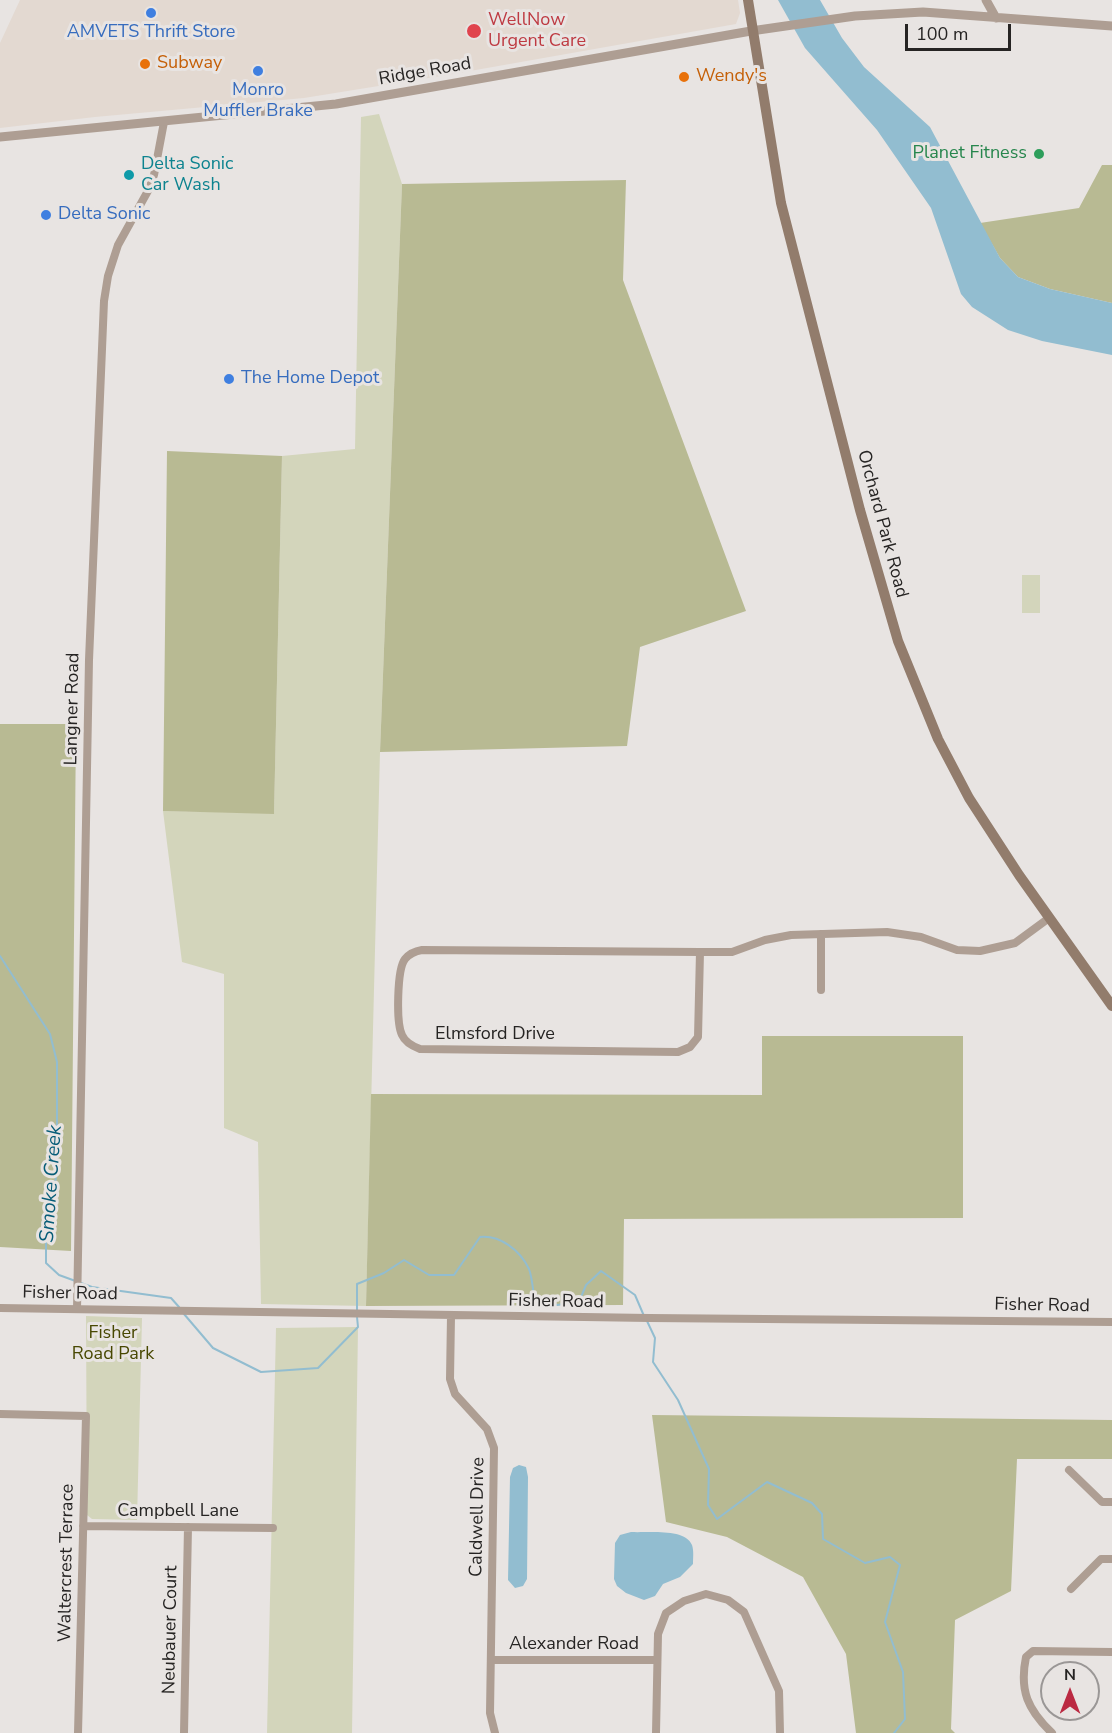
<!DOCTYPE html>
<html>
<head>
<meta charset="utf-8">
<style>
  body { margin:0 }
  #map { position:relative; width:1112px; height:1733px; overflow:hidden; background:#e8e4e2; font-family:"Nunito Sans",sans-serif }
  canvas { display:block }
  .north { position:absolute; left:1040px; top:1661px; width:60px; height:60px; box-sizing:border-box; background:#e8e4e2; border:2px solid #9a9796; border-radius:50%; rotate:0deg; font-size:16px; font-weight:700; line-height:24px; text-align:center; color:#262423 }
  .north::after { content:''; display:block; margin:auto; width:21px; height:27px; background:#bb2a42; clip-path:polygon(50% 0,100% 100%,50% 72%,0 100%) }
  .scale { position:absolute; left:905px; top:24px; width:106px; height:27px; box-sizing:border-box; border:3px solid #262423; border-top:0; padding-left:8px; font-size:18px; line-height:21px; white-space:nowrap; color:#262423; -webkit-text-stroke:4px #e8e4e2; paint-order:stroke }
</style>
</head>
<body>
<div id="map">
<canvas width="1112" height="1733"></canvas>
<div class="north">N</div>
<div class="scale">100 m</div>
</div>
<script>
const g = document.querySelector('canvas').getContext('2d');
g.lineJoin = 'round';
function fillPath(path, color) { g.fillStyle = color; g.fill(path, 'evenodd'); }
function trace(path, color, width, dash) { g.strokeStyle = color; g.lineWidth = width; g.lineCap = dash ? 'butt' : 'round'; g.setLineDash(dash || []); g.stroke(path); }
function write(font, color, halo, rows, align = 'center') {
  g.font = font + ' "Nunito Sans",sans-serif'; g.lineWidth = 6; g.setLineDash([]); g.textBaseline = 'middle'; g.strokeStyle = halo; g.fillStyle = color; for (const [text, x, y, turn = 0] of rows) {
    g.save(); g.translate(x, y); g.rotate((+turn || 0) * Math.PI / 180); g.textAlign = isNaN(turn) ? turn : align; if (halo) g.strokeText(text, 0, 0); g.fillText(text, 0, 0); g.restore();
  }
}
fillPath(new Path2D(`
  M 20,0 L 738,0 L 740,13 L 736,24 L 453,74 L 304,98 L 95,117 L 0,128 L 0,43 Z`), '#e3d9d1');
fillPath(new Path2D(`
  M 379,114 L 402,184 L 380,752 L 366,1306 L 261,1304 L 258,1142 L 224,1128 L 224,974 L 182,962 L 163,811 L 274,813 L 282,456 L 355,449 L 361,117 Z
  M 1022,575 L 1040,575 L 1040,613 L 1022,613 Z
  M 86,1316 L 142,1318 L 137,1520 L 92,1519 L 87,1515 Z
  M 358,1327 L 352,1733 L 267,1733 L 276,1328 Z`), '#d3d5bb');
fillPath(new Path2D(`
  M 1102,165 L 1112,165 L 1112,303 L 1050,289 L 1018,277 L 1000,258 L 980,223 L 1079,208 Z
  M 626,180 L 623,280 L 746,611 L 640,647 L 627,746 L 380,752 L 402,184 Z
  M 167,451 L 282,456 L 274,814 L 163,811 Z
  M 0,724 L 76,724 L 71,1251 L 0,1247 Z
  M 762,1036 L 963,1036 L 963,1218 L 624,1219 L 623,1305 L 366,1306 L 371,1094 L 762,1095 Z
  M 652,1415 L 1112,1420 L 1112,1459 L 1017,1459 L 1011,1591 L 955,1620 L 951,1729 L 955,1733 L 856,1733 L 846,1654 L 803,1577 L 727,1537 L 666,1522 Z`), '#b8ba93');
fillPath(new Path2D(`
  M 778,0 L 820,0 L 842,38 L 864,67 L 930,127 L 1000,258 L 1018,277 L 1050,289 L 1112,303 L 1112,355 L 1042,341 L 1008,330 L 972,307 L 961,294 L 931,208 L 877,130 L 805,48 Z
  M 519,1465 L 526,1467 L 528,1477 L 527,1579 L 523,1586 L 515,1588 L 508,1580 L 510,1477 L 513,1468 Z
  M 631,1532 C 648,1533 685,1528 692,1545 C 694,1551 693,1558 693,1564 L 680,1577 L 663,1584 L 655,1596 L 644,1600 L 626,1593 L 617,1586 L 614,1579 L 615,1543 L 620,1535 Z`), '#92bdd0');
trace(new Path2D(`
  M 0,956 L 50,1034 L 57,1062 L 57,1171 L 46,1234 L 46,1263 L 59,1275 L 92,1287 L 171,1298 L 179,1307
  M 357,1311 L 357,1284 L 384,1273 L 404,1260 L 429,1275 L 454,1275 L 480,1237 C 500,1235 520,1250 529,1269 C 532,1277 533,1289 534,1297 L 557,1305 L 579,1302 L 586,1285 L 601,1271 L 635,1295 L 644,1316
  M 184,1314 L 213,1348 L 261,1372 L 318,1368 L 358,1327 L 357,1317
  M 647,1321 L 655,1338 L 653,1362 L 678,1400 L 709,1469 L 708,1505 L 717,1519 L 767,1482 L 812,1503 L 822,1514 L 823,1539 L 865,1563 L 890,1557 L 900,1565 L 885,1622 L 903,1672 L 905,1719 L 894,1733`), '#92bdd0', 2);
trace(new Path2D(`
  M 821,934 L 821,990
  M 422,950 L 700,952 L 698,1037 L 690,1047 L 678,1052 L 420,1049 C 412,1046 405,1042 402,1035 C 396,1023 397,969 405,959 C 410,953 416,951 422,950 Z
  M 700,952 L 732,952 L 765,940 L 791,935 L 887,932 L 921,937 L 957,950 L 980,951 L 1015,943 L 1049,918
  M 0,1308 L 649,1318 L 1112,1322
  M 77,1309 L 89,660 L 104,301 L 108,276 L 118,245 L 149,189 L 154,175 L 164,122
  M 451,1316 L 450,1379 L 455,1394 L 487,1429 L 494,1448 L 490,1713 L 495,1733
  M 0,1414 L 86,1416 L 78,1733
  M 1069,1470 L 1102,1502 L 1112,1502
  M 83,1526 L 273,1528
  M 1071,1589 L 1101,1559 L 1112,1559
  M 492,1660 L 657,1660
  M 184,1733 L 188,1527
  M 656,1733 L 658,1634 L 666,1613 L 684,1601 L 706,1594 L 728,1600 L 744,1612 L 779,1691 L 780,1733
  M 1052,1733 C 1028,1710 1019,1691 1026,1657 L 1033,1651 L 1112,1652`), '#ae9e93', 8);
trace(new Path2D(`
  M 986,0 L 996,18
  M 0,137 L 336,104 L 751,31 L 855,16 L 923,12 L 1112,26`), '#ae9e93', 9);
trace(new Path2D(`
  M 748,0 L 781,203 L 860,510 L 898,641 L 938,739 L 969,798 L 1019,875 L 1112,1006`), '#927c6c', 10);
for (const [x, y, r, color] of [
  [151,13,6,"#3f7fe0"],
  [474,31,8,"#e0444e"],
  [145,64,6,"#e8710a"],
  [258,71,6,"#3f7fe0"],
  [684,77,6,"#e8710a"],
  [1039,154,6,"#2e9e5b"],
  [129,175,6,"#0f9aa8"],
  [46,215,6,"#3f7fe0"],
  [229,379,6,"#3f7fe0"]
]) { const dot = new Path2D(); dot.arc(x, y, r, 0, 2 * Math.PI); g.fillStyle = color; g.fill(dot); trace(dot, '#e8e4e2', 2); }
write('18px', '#be3a42', '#e8e4e2', [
  ["WellNow",488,21],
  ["Urgent Care",488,42]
], 'left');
write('18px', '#366cbe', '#e8e4e2', [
  ["AMVETS Thrift Store",151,33],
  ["Monro",258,91],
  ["Muffler Brake",258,112],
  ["Delta Sonic",58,215,"left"],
  ["The Home Depot",241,379,"left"]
]);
write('18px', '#c56008', '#e8e4e2', [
  ["Subway",157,64],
  ["Wendy's",696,77]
], 'left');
write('18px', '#262423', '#e8e4e2', [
  ["Ridge Road",425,72,-10],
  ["Orchard Park Road",882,524,75],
  ["Langner Road",73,709,-89],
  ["Elmsford Drive",495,1035],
  ["Fisher Road",70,1294,1],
  ["Fisher Road",556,1302,1],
  ["Fisher Road",1042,1306,1],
  ["Campbell Lane",178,1512],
  ["Caldwell Drive",478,1517,-89],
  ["Waltercrest Terrace",67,1563,-89],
  ["Neubauer Court",171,1630,-89],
  ["Alexander Road",574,1645]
]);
write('18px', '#27864d', '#e8e4e2', [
  ["Planet Fitness",1027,154]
], 'right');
write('18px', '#0d838f', '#e8e4e2', [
  ["Delta Sonic",141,165],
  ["Car Wash",141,186]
], 'left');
write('18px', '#484802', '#e8e4e2', [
  ["Fisher",113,1334],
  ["Road Park",113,1355]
]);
write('italic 20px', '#065c77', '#e8e4e2', [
  ["Smoke Creek",52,1184,-86]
]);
</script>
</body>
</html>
